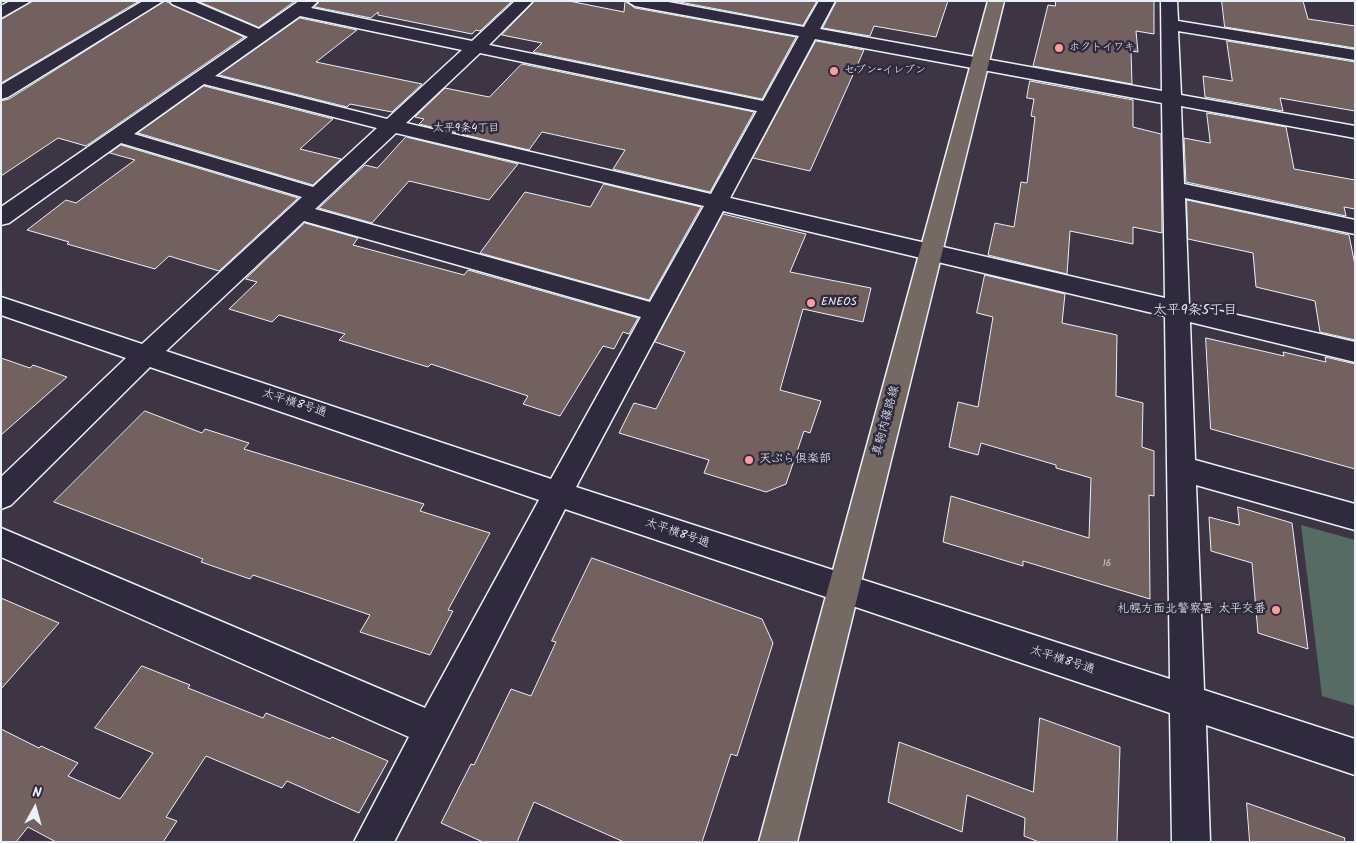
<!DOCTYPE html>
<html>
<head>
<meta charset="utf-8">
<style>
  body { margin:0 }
  #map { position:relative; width:1356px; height:843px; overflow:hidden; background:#3d3544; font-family:Kalam,sans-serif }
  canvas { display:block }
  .frame { position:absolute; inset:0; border:2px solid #e8f1f8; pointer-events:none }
  .north { position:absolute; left:10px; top:783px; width:50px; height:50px; -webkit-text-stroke:4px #2f2a3d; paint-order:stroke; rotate:7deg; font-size:14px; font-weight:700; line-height:20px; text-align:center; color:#e8f1f8 }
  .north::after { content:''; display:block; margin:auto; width:18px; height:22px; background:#e8f1f8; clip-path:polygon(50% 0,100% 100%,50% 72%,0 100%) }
</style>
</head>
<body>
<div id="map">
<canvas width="1356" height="843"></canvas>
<div class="frame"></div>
<div class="north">N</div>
</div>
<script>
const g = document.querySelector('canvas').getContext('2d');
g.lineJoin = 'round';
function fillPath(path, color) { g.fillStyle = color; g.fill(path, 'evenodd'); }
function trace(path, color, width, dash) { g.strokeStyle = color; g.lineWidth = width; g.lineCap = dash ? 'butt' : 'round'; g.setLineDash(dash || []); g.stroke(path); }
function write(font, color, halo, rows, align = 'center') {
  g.font = font + ' Kalam,"Klee One",sans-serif'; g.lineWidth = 5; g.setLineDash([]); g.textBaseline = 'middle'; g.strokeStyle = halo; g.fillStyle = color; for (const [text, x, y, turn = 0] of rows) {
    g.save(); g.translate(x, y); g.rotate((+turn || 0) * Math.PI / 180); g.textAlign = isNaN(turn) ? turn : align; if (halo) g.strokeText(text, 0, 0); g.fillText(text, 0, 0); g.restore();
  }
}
fillPath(new Path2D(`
  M 1301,525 L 1355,540 L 1355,706 L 1322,696 Z`), '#576b65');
const building = new Path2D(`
  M 33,1 L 139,1 L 1,83 L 1,20 Z
  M 165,1 L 244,37 L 86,146 L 58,138 L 1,176 L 1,101 L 9,99 Z
  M 198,1 L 295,1 L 259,27 Z
  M 320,1 L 512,1 L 480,31 L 476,30 L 472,34 L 378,15 L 378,12 L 371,18 L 315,7 Z
  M 535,1 L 569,1 L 624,12 L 625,1 L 635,8 L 796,37 L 762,99 L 533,52 L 542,43 L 502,35 Z
  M 675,1 L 817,1 L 803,25 Z
  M 837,1 L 948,1 L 936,37 L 874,26 L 870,36 L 823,28 Z
  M 1056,1 L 1154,1 L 1154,34 L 1136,31 L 1138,52 L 1131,51 L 1132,84 L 1033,66 L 1048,5 L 1055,6 Z
  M 1222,1 L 1303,1 L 1308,19 L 1355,26 L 1355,48 L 1225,27 Z
  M 300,18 L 357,30 L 316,62 L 422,84 L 392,112 L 350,104 L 347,107 L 219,75 Z
  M 816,41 L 864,50 L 810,171 L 753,158 Z
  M 1227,41 L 1355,62 L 1355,111 L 1280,98 L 1283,111 L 1205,97 L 1203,76 L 1232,81 Z
  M 522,64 L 754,112 L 710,192 L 613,169 L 625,150 L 606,146 L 542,132 L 529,150 L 419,124 L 424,119 L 415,117 L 445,88 L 489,97 Z
  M 1030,81 L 1133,100 L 1133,127 L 1161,134 L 1162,233 L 1133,227 L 1133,244 L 1070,231 L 1067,274 L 988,255 L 995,223 L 1014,227 L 1021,182 L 1027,183 L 1035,117 L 1031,116 L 1034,99 L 1027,98 Z
  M 204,86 L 333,119 L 300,149 L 341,159 L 313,185 L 138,133 Z
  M 1207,113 L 1286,127 L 1294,169 L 1355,180 L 1355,209 L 1344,207 L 1346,216 L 1186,182 L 1184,138 L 1210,143 Z
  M 406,137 L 518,164 L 489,200 L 409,181 L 372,223 L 319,208 L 365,165 L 377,168 Z
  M 121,145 L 298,198 L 219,271 L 169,256 L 155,269 L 67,244 L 69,242 L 27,230 L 66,200 L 76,203 L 135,160 L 110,153 Z
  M 604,184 L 701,207 L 649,300 L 480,253 L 525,192 L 590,207 Z
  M 1187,200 L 1349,235 L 1355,265 L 1355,340 L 1320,332 L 1315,301 L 1256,287 L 1253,253 L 1188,239 Z
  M 723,214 L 806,234 L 790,272 L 871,288 L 863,322 L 803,309 L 780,390 L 821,401 L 810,433 L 804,431 L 786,484 L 766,492 L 704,473 L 709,460 L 619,433 L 634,403 L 656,409 L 685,352 L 655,342 Z
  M 305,223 L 358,238 L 353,245 L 464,275 L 468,270 L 638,318 L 629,334 L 623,332 L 614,349 L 603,346 L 560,416 L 523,404 L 528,396 L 431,364 L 428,367 L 339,340 L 345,334 L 279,315 L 272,322 L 229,309 L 257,282 L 246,279 Z
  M 985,275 L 1065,294 L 1062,323 L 1117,335 L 1116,396 L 1143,403 L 1142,447 L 1154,451 L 1154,496 L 1149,495 L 1150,599 L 1023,561 L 1023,566 L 943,542 L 951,496 L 1089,538 L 1091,478 L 1056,468 L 1056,465 L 981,443 L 978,455 L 949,447 L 958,402 L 978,407 L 993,317 L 977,313 Z
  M 1206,338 L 1284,356 L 1283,352 L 1326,362 L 1325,357 L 1355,364 L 1355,469 L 1211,429 Z
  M 1,358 L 30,368 L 33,365 L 67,377 L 1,435 Z
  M 145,411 L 202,433 L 205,429 L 249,443 L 244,449 L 424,504 L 420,511 L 490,533 L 448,610 L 453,611 L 430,655 L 360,632 L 370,615 L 253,575 L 250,579 L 201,562 L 203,559 L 54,502 Z
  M 1238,507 L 1292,523 L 1308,649 L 1258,633 L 1252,563 L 1211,551 L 1209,517 L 1239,525 Z
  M 592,558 L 762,619 L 773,643 L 737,756 L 731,754 L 702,842 L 624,842 L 534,802 L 517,842 L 483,842 L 441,823 L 471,764 L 474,765 L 511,689 L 531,696 L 556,642 L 552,641 Z
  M 1,598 L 59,623 L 1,689 Z
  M 142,666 L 190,685 L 188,688 L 263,718 L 266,713 L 330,739 L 332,737 L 388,761 L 359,813 L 287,781 L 282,788 L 206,756 L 166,817 L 177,821 L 163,842 L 56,842 L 28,827 L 16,842 L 1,842 L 1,729 L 39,748 L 41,746 L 78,763 L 68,776 L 120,799 L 153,753 L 95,728 Z
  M 1040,718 L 1120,747 L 1117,842 L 1039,842 L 1024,836 L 1025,818 L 967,795 L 962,832 L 888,802 L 899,742 L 1033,792 Z
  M 1247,803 L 1345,838 L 1344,842 L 1250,842 Z`);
fillPath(building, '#736160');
trace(building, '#e8f1f8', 1);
const minor = new Path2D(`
  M 10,1 L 31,1 L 1,18 L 1,6 Z
  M 143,1 L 163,1 L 8,97 L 1,99 L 1,85 Z
  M 170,1 L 193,1 L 259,29 L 299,1 L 318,1 L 311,8 L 472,41 L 515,1 L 533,1 L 489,45 L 763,101 L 799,36 L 635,6 L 627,1 L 663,1 L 804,27 L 819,1 L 835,1 L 820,29 L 1162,91 L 1161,1 L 1177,1 L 1178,21 L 1355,50 L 1355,60 L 1178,31 L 1181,95 L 1355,126 L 1355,138 L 1181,106 L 1184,184 L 1355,220 L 1355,234 L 1185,198 L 1189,304 L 1355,342 L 1355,362 L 1190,322 L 1195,460 L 1355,504 L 1355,530 L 1196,485 L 1204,690 L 1355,739 L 1355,775 L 1206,725 L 1210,842 L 1172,842 L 1170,713 L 565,509 L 394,842 L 354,842 L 409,737 L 1,557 L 1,528 L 425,708 L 539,500 L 150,367 L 11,505 L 1,509 L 1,477 L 126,358 L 1,315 L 1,297 L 142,344 L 302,197 L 121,143 L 9,223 L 1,225 L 1,207 L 248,37 L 172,4 ZM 300,16 L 462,50 L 387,119 L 215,76 ZM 815,39 L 1162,103 L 1165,298 L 730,198 ZM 480,53 L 757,111 L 711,194 L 406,123 ZM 204,84 L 377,128 L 313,187 L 134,134 ZM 396,133 L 704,206 L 650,302 L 315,209 ZM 723,211 L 1165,316 L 1170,679 L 576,487 ZM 304,221 L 641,317 L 551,479 L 166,351 Z`);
const major = new Path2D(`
  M 988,1 L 1004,1 L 797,842 L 759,842 Z`);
trace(minor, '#e8f1f8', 3);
trace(major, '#e8f1f8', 3);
fillPath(minor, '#2f2a3d');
fillPath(major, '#756964');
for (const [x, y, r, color] of [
  [1059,48,5,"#ff9aa2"],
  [834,71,5,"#ff9aa2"],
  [811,303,5,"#ff9aa2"],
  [749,460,5,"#ff9aa2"],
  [1276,610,5,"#ff9aa2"]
]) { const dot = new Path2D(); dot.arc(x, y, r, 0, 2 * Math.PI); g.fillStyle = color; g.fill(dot); trace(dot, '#2f2a3d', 2); }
write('10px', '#cbcdd2', null, [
  ["16",1107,564]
]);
write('11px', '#e8f1f8', '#2f2a3d', [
  ["ホクトイワキ",1069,48],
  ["セブン-イレブン",844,71]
], 'left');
write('11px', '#e8f1f8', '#2f2a3d', [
  ["太平9条4丁目",466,129]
]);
write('12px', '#e8f1f8', '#2f2a3d', [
  ["ENEOS",821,303],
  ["天ぷら倶楽部",759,460],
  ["札幌方面北警察署 太平交番",1266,610,"right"]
], 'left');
write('12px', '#e8f1f8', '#2f2a3d', [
  ["太平横8号通",294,404,18],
  ["真駒内篠路線",887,421,-75],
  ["太平横8号通",677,534,19],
  ["太平横8号通",1062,661,18]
]);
write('14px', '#e8f1f8', '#2f2a3d', [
  ["太平9条5丁目",1195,312]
]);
</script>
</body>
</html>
